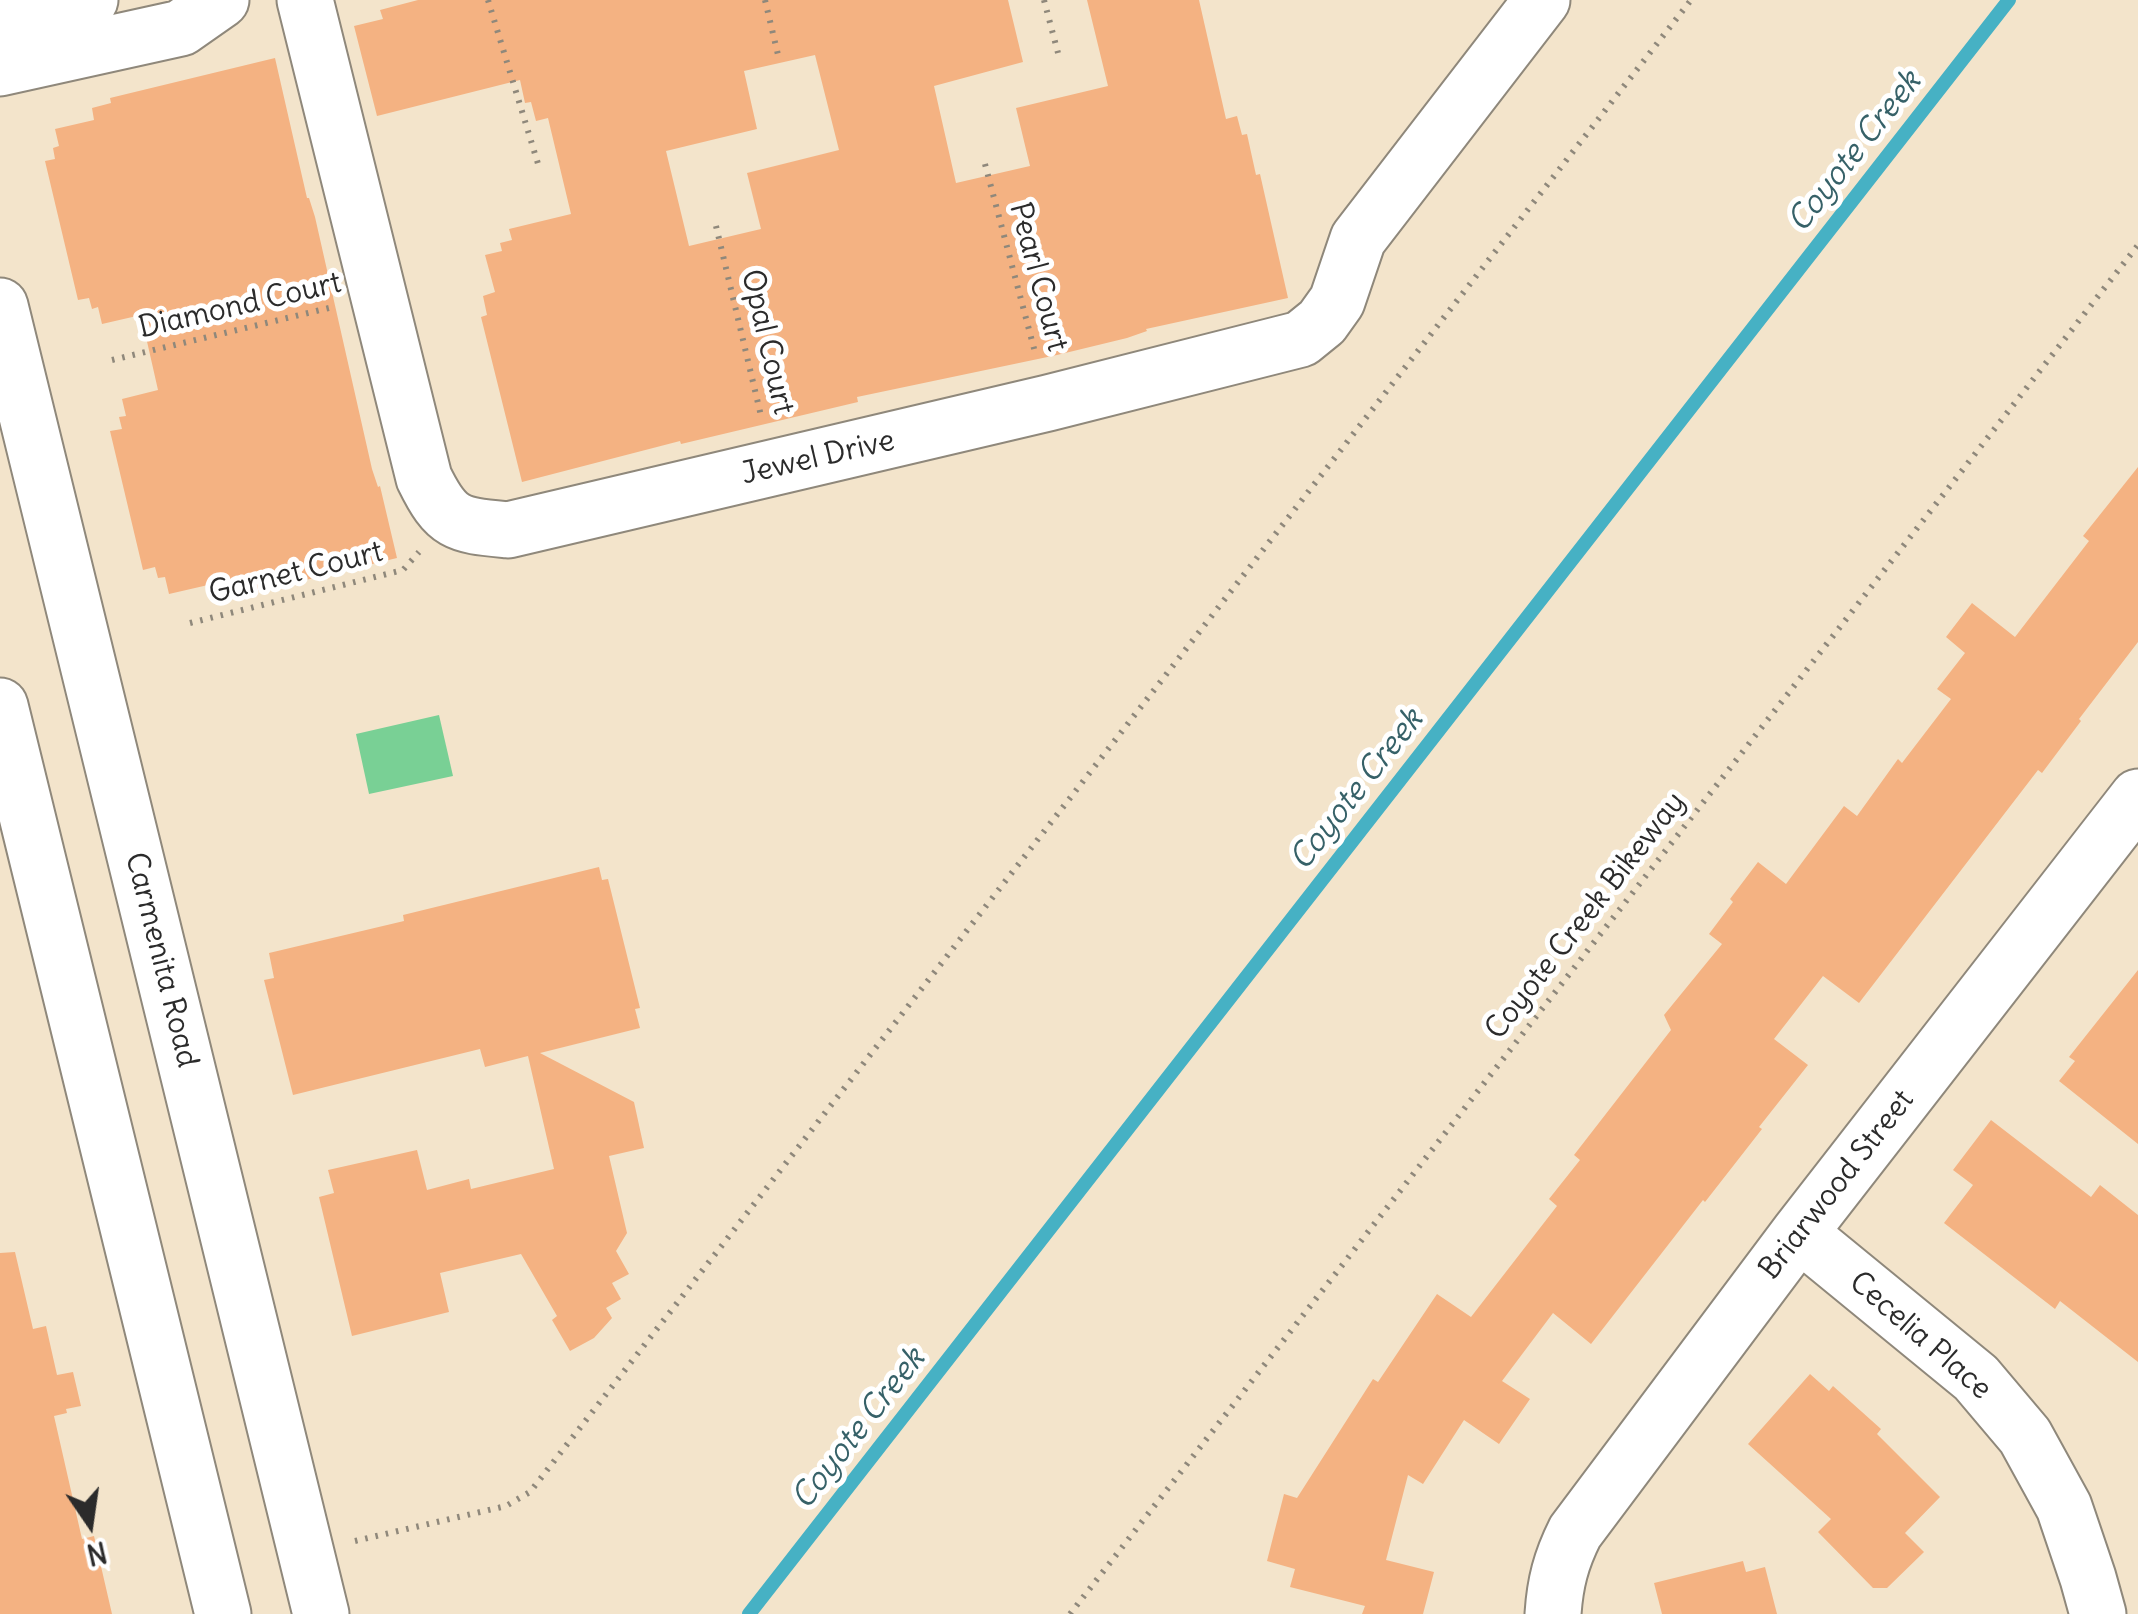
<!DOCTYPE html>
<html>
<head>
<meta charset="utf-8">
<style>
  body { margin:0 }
  #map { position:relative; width:2138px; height:1614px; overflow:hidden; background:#f3e4cb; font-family:Delius,sans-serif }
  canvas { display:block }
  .north { position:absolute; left:40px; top:1474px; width:100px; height:100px; -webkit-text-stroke:8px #fff; paint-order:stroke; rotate:167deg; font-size:28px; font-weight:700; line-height:40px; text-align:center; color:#2b2b2b }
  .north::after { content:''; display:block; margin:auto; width:35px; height:45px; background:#2b2b2b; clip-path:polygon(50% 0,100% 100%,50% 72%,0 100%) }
</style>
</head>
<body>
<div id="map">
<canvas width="2138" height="1614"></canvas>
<div class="north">N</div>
</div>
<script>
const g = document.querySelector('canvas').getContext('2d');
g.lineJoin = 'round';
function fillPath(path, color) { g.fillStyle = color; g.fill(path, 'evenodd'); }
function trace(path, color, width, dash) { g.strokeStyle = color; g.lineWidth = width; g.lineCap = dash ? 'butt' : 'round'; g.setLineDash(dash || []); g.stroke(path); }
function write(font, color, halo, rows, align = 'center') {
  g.font = font + ' Delius,sans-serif'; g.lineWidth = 10; g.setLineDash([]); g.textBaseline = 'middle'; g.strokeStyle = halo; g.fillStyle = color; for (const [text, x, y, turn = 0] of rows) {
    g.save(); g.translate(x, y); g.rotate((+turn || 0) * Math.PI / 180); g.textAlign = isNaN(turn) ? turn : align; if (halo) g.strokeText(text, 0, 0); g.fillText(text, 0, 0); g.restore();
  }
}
fillPath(new Path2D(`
  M 439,715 L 453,776 L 369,794 L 356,734 Z`), '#79d095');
trace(new Path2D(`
  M 749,1614 L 2009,0`), '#46b1c4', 14);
fillPath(new Path2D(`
  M 418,0 L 1008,0 L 1023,62 L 934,86 L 956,183 L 1030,166 L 1016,108 L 1108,86 L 1087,0 L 1199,0 L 1226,119 L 1237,116 L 1242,135 L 1247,134 L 1256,175 L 1260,174 L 1288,298 L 1146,329 L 1147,331 L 1127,338 L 1057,355 L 857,397 L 858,402 L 681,444 L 680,441 L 522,482 L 481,317 L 487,315 L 483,296 L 495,292 L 485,255 L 502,251 L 500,243 L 512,240 L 509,229 L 571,214 L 548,118 L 536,121 L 531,102 L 525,103 L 520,80 L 377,116 L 354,26 L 383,19 L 380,10 ZM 815,55 L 839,150 L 747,173 L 761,229 L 689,246 L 666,151 L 757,129 L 744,71 Z
  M 275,58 L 307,198 L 309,198 L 315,217 L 372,469 L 378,487 L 380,486 L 397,558 L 231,598 L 229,591 L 211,595 L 208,585 L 169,594 L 165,577 L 158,578 L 155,567 L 143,570 L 110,431 L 122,429 L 119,417 L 126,416 L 122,399 L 158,390 L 141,315 L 102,324 L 98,307 L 92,309 L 89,298 L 78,300 L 45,161 L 55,159 L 53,148 L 59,146 L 55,129 L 94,120 L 92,108 L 111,103 L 110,98 Z
  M 2138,467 L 2138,642 L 2079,719 L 2081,721 L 2042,773 L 2038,770 L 1859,1003 L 1823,976 L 1774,1039 L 1808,1065 L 1759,1127 L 1762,1129 L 1705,1202 L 1703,1200 L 1591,1344 L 1553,1313 L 1502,1381 L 1530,1399 L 1499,1444 L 1464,1420 L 1423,1484 L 1408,1475 L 1386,1560 L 1434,1572 L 1423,1614 L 1362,1614 L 1365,1606 L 1290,1587 L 1295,1569 L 1267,1561 L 1284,1494 L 1297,1498 L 1373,1379 L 1378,1382 L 1437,1294 L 1471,1317 L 1557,1206 L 1549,1199 L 1580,1160 L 1574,1155 L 1671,1030 L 1664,1015 L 1722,944 L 1709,934 L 1733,902 L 1730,899 L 1758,862 L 1786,884 L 1844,806 L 1857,816 L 1898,759 L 1902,763 L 1951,699 L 1937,689 L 1965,653 L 1946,637 L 1972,603 L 2015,637 L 2089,541 L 2083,536 Z
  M 599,867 L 602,880 L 608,879 L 640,1008 L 635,1009 L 640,1028 L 540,1053 L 634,1102 L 644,1148 L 609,1156 L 627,1233 L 616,1251 L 629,1274 L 612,1283 L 621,1299 L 606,1308 L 612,1318 L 594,1338 L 570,1351 L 552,1320 L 557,1316 L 521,1254 L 440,1273 L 449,1312 L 352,1336 L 319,1197 L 334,1193 L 328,1170 L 417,1150 L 427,1190 L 469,1179 L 471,1189 L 554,1169 L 528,1056 L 485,1067 L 480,1049 L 293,1095 L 264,980 L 274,978 L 269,953 L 404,921 L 403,915 Z
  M 2138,970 L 2138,1144 L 2059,1081 L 2075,1061 L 2069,1057 Z
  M 1991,1120 L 2091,1197 L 2100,1185 L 2138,1215 L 2138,1362 L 2060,1301 L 2055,1309 L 1944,1223 L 1973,1185 L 1953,1170 Z
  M 15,1252 L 33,1329 L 46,1326 L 57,1375 L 73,1372 L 81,1406 L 66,1409 L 67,1413 L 54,1416 L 82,1539 L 94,1536 L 112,1614 L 0,1614 L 0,1253 Z
  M 1810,1374 L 1829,1391 L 1833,1386 L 1881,1429 L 1877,1434 L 1940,1497 L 1905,1533 L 1924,1552 L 1887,1588 L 1873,1588 L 1818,1532 L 1831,1519 L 1748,1444 Z
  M 1743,1561 L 1746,1572 L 1765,1567 L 1777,1614 L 1662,1614 L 1654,1583 Z`), '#f4b282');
const minor = new Path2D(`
  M 305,0 L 424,478 C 447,525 457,525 508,530 L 1048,403 L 1301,339 L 1322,322 L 1337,301 L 1358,239 L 1542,0
  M 0,21 L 90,0
  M 0,68 L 181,28 L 221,0
  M 1799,1233 L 1976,1378 L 2025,1436 L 2064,1507 L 2088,1578 L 2098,1614
  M 1553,1614 C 1555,1583 1561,1560 1575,1532 L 1799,1233 L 2138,797`);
const major = new Path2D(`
  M 0,306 L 321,1614
  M 0,706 L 223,1614`);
trace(minor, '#8f887b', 59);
trace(major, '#8f887b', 59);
trace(new Path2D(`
  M 488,0 L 539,167
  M 765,0 L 779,59
  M 1044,0 L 1058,53
  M 985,164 L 1036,356
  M 716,226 L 762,420
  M 112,360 L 333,307
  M 190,623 L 403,570 L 419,552
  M 355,1541 L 506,1506 L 530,1492 L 1691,0
  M 1070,1614 L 2138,245`), '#8f887b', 6, [2.5, 8]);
trace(minor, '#fff', 55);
trace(major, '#fff', 55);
write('30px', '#2b2b2b', '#fff', [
  ["Pearl Court",1038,277,75],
  ["Diamond Court",240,306,-13],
  ["Opal Court",767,342,77],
  ["Jewel Drive",818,458,-13],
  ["Garnet Court",296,573,-14],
  ["Coyote Creek Bikeway",1586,916,-52],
  ["Carmenita Road",161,960,76],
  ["Briarwood Street",1837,1185,-52],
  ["Cecelia Place",1920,1336,41]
]);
write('italic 32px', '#366168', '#fff', [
  ["Coyote Creek",1855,152,-52],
  ["Coyote Creek",1357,790,-52],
  ["Coyote Creek",859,1429,-52]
]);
</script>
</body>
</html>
